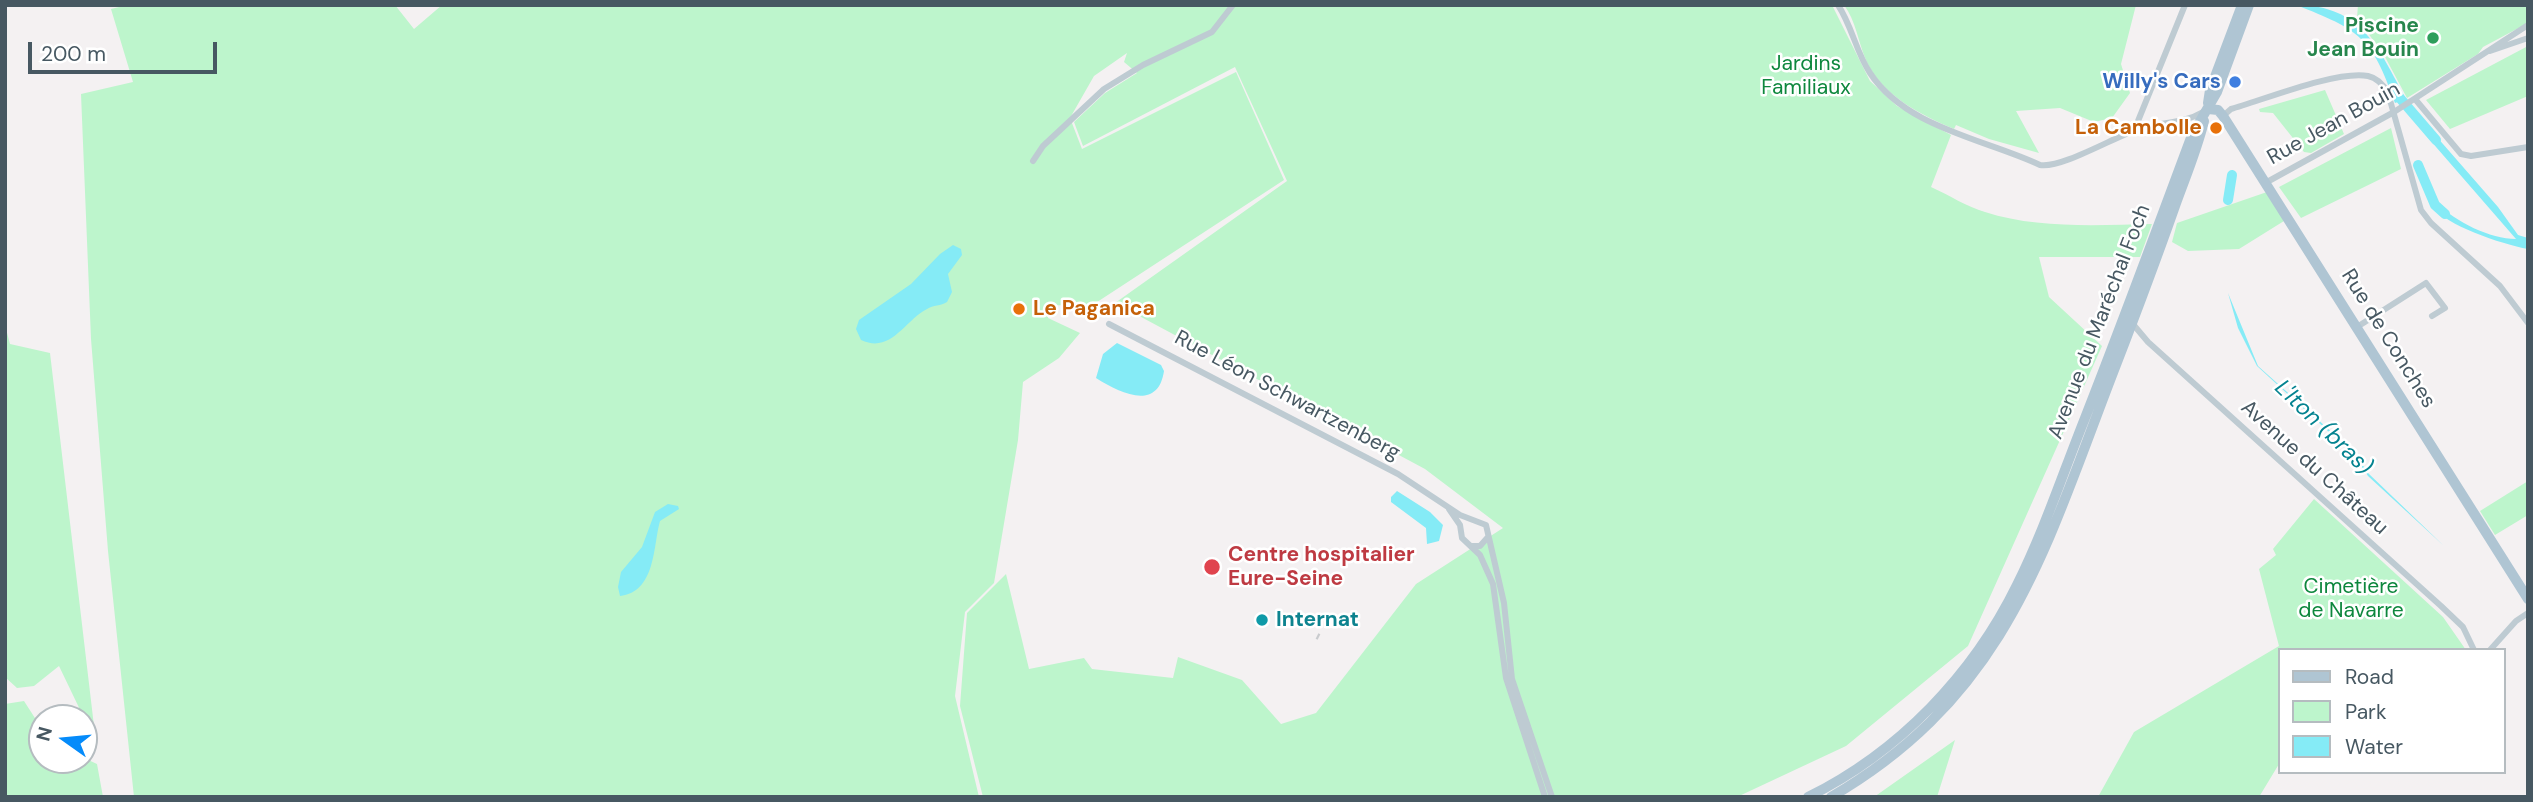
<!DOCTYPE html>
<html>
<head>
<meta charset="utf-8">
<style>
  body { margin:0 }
  #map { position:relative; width:2533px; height:802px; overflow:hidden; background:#f4f1f2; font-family:"DM Sans",sans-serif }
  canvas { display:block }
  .frame { position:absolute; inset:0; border:7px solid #475862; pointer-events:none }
  .legend { position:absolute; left:2278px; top:648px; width:228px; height:126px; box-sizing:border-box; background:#fff; border:2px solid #b5bcc0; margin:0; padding:9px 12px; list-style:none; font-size:21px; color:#475862 }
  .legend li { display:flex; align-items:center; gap:14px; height:35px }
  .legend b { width:35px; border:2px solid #b5bcc0 }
  .north { position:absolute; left:28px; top:704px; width:70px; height:70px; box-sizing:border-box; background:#fff; border:2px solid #b5bcc0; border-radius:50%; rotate:285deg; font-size:19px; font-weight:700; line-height:28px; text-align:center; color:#475862 }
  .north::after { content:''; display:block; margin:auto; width:24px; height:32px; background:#058bfa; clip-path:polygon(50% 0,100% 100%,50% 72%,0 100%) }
  .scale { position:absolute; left:28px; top:42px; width:189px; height:32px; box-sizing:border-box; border:4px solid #475862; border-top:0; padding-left:9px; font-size:21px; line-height:24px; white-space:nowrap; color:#475862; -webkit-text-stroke:5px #fff; paint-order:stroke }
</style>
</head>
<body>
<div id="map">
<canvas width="2533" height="802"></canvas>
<div class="frame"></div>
<ul class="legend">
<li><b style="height:9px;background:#afc5d3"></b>Road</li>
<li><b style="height:19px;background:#bdf5cc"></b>Park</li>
<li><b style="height:19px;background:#85ebf6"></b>Water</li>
</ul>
<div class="north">N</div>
<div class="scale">200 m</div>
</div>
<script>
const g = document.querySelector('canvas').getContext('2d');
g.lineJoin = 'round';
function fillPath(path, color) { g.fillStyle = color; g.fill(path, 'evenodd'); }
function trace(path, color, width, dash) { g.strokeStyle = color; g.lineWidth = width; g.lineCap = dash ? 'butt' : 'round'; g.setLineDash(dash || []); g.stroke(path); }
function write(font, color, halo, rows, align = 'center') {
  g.font = font + ' "DM Sans",sans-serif'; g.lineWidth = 5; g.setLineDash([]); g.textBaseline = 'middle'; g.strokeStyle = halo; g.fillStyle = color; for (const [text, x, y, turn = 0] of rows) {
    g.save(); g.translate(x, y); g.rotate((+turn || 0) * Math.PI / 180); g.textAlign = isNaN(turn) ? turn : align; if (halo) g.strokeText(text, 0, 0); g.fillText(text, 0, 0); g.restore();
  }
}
fillPath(new Path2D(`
  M 127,5 L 395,5 L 414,29 L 442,5 L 1832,5 L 1870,81 L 1897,106 L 1951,135 L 1931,187 C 1949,195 1967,207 1985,212 C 2037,229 2098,225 2152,224 L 2140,257 L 2039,257 L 2049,297 L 2102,346 L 1968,646 L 1846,746 L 1737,797 L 983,797 L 960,706 L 967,613 L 1006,574 L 1029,669 L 1084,658 L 1092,669 L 1173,678 L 1178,657 L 1242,680 L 1281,724 L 1316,713 L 1416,584 L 1503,528 L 1425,469 L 1115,303 L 1287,181 L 1235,67 L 1083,146 L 1074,122 L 1105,93 L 1137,73 L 1124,62 L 1127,53 L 1094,76 L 1070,118 L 1082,149 L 1236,72 L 1284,180 L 1091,306 L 1048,305 L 1048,318 L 1080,333 L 1059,358 L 1023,382 L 1018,440 L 994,583 L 965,612 L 955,696 L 979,797 L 134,797 L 108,551 L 91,339 L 81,94 L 133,82 L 111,9 Z
  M 1844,5 L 2136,5 L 2121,64 L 2130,93 L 2112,118 L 2094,122 L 2060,108 L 2016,111 L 2039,153 L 1989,139 L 1956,125 L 1954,129 C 1921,115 1881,95 1866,60 C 1858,42 1856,21 1844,5 Z
  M 2358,5 L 2528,5 L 2528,23 L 2483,47 L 2478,54 L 2407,98 L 2384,55 L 2357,18 Z
  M 2528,46 L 2528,96 L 2450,129 L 2426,100 Z
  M 2325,90 L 2344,134 L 2311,153 L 2304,152 L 2273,113 L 2260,112 L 2259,109 Z
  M 2391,128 L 2401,169 L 2301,218 L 2279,187 Z
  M 2267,192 L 2284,221 L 2239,249 L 2188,251 L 2172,242 L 2177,223 Z
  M 5,325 L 10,344 L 50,353 L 96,743 L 59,666 L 34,686 L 17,688 L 5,677 Z
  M 2528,481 L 2528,515 L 2495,535 L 2480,511 Z
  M 2314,499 L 2443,617 L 2466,650 L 2279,650 L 2279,764 L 2259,797 L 2098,797 L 2134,732 L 2279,646 L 2259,569 L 2276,555 L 2273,549 Z
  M 24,701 L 42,729 L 42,760 L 84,758 L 97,764 L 103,797 L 5,797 L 5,704 Z
  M 1955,740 L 1937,797 L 1874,797 Z`), '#bdf5cc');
fillPath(new Path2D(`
  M 2296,5 C 2362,5 2379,49 2406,99 L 2395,103 C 2372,37 2360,30 2296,5 Z
  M 2429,128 L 2498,207 L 2518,235 L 2528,238 L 2528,249 C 2501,244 2445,225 2432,206 L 2437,203 C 2456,222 2490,239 2516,239 L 2423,132 Z
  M 953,245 L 961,249 L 962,255 L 948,274 L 952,292 L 947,302 C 941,306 933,305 927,309 C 904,321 891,354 861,340 L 856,329 L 859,320 L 911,284 L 940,254 Z
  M 2228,293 L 2258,366 L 2354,452 L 2368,473 L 2444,546 L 2368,476 L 2353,454 L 2257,366 L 2238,328 Z
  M 1117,343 L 1161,365 L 1164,371 C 1158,412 1120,393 1096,378 L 1103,354 Z
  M 1397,491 L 1430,512 L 1443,525 L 1439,541 L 1427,544 L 1426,528 L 1391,502 L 1391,497 Z
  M 668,504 L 678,506 L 679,509 L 660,521 C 653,546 656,592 620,596 L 618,587 L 621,572 L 642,547 L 655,512 Z`), '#85ebf6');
trace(new Path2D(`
  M 2399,97 L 2436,140
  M 2418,165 L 2435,205 L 2445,214
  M 2228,200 L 2232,175`), '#85ebf6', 10);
trace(new Path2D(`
  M 1317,636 L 1319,637`), '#c9cbce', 6, [6, 3]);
trace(new Path2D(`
  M 1838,5 C 1852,26 1856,52 1870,73 C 1906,128 1985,139 2040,165 C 2062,169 2119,134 2144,127 C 2165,122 2185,123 2203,112
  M 2490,51 L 2528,38
  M 2415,99 L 2461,154 L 2471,156 L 2528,147
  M 2223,116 L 2231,109 C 2263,100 2337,70 2368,76 C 2377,78 2383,84 2388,93 L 2421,210 L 2431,223 L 2500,286 L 2528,323
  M 2139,129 L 2138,121 L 2185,5
  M 1033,161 L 1043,146 L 1104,89 L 1143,65 L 1212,32 L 1233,5
  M 2267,182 L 2394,112 L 2528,25
  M 2132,323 L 2148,342 L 2441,606 L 2463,627 L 2474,650
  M 1109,324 L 1398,474 L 1460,515 L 1486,525 L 1504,603 L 1512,679 L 1552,797
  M 2357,327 L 2426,283 L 2445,308 L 2432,316
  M 1449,509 L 1460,525 L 1462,538 L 1480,555 L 1493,584 L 1506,678 L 1545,797
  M 1471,546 L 1480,546 L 1488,537
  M 2490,650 L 2516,621 L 2528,613`), '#becbd2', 6);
trace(new Path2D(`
  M 2208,103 L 2210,90 L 2242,5
  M 2208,109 L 2218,110 L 2223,116 L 2528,599
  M 1808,797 C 1899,752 1973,675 2017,585 C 2044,531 2063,473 2085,418 C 2122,324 2157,229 2192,135 L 2217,92 L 2249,5
  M 1831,797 C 2010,693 2046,545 2116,365 C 2136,313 2156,260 2175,206 C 2185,178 2197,150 2204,121`), '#afc5d3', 10);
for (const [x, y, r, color] of [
  [2433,38,7,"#2e9e5b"],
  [2235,82,7,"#3f7fe0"],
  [2216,128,7,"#e8710a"],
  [1019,309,7,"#e8710a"],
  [1212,567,9,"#e0444e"],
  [1262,620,7,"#0f9aa8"]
]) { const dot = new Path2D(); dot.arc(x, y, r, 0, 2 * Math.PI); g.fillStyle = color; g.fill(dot); trace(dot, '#fff', 2.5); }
write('bold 21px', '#27864d', '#fff', [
  ["Piscine",2419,26],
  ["Jean Bouin",2419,50]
], 'right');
write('21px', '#0d873d', '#fff', [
  ["Jardins",1806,64],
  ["Familiaux",1806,88],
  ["Cimetière",2351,587],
  ["de Navarre",2351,611]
]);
write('bold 21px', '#366cbe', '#fff', [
  ["Willy's Cars",2221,82]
], 'right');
write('21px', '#475862', '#fff', [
  ["Rue Jean Bouin",2334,124,-29],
  ["Avenue du Maréchal Foch",2100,322,-69],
  ["Rue de Conches",2388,339,58],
  ["Rue Léon Schwartzenberg",1287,396,28],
  ["Avenue du Château",2314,468,42]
]);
write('bold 21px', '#c56008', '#fff', [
  ["La Cambolle",2202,128],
  ["Le Paganica",1033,309,"left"]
], 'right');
write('bold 21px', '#be3a42', '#fff', [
  ["Centre hospitalier",1228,555],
  ["Eure-Seine",1228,579]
], 'left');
write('bold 21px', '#0d838f', '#fff', [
  ["Internat",1276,620]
], 'left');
write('italic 23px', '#048390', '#fff', [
  ["L'Iton (bras)",2323,428,44]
]);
</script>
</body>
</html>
